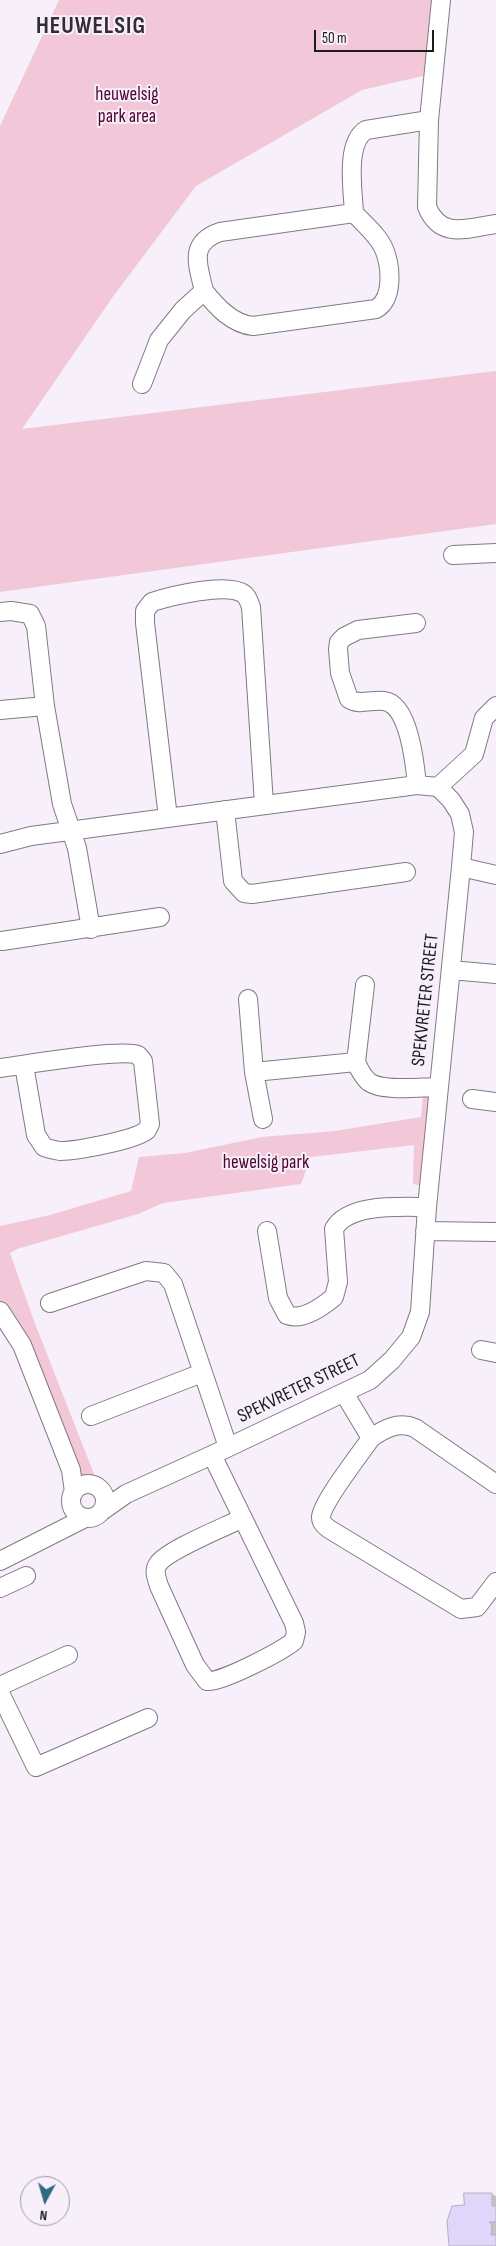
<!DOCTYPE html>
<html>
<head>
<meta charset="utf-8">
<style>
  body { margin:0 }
  #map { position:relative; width:496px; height:2246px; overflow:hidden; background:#f7effa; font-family:"Sofia Sans Condensed",sans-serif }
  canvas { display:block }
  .north { position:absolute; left:20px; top:2176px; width:50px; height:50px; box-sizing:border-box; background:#f7effa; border:1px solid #a09aa2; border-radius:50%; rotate:186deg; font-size:14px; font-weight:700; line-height:20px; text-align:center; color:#1e1b1f }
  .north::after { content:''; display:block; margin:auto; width:18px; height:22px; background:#2e6b82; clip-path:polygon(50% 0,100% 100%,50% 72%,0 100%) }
  .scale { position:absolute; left:314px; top:30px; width:120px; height:22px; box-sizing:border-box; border:2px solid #1e1b1f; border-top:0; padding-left:6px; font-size:15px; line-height:18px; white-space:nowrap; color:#1e1b1f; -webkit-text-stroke:4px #f7effa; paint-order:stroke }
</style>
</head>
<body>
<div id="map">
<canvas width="496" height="2246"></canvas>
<div class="north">N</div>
<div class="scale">50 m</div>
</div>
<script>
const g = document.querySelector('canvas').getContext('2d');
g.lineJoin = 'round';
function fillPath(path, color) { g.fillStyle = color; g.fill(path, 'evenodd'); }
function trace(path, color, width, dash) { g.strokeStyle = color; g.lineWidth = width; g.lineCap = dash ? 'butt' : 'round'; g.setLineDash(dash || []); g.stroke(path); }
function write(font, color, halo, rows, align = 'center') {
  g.font = font + ' "Sofia Sans Condensed",sans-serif'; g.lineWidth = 4; g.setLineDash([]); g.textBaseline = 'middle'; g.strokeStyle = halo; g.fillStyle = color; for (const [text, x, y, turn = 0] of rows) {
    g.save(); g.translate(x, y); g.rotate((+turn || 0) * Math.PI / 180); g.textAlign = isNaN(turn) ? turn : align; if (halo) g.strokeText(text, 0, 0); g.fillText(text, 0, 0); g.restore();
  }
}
fillPath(new Path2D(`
  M 59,0 L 432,0 L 427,75 L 362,90 L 196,186 L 112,298 L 22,429 L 496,371 L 496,524 L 0,592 L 0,126 Z
  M 423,1095 L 437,1098 L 429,1187 L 413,1184 L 414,1145 L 311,1157 L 301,1184 L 163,1203 L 138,1214 L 17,1249 L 10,1253 L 34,1321 L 94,1474 L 93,1485 L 71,1470 L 0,1311 L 0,1226 L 50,1215 L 131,1191 L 139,1157 L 185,1153 L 262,1137 L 335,1131 L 421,1117 Z`), '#f2c7d8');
fillPath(new Path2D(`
  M 492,2194 L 496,2196 L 496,2246 L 450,2246 L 465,2206 L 466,2195 Z`), '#0003');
const building = new Path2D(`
  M 464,2193 L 492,2193 L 492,2206 L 496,2206 L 496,2222 L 489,2222 L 492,2225 L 491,2235 L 496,2235 L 496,2246 L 449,2246 L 447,2221 L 452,2206 L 464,2205 Z`);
fillPath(building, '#e0d6fa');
trace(building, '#b4b0bd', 1);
const street = new Path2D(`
  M 441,0 L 429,120 L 427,207 C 441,240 467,228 496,224
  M 204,291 C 216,306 232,324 253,326 L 376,309 C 394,299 391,266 384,249 C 378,235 364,224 354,213
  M 142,384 L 159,340 L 183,310 L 204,291 C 198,265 188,243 220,232 L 354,213 C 353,191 345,143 366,130 L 429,120
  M 453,555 L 496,553
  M 0,612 L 11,611 L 30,614 L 36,626 L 45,706 L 62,804 L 77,848 L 91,929
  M 416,623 L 358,630 L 344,637 L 339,642 L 338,649 L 340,673 L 349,699 C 360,706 371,699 384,701 C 409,704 415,764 417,785
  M 0,710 L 45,706
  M 438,787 L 474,754 L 484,718 L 496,706
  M 225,810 L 233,881 L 244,893 L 252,894 L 406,872
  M 168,818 L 145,623 L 145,611 L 152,602 C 171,596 227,582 244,594 C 248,597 249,602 251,607 L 264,804
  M 0,844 L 31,836 L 417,785 L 438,787 L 451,800 L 460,814 L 464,832 L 461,867 L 427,1207 L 420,1312 L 411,1337 L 392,1360 L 370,1380 L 212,1455 L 126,1494 L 102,1511
  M 461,867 L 496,875
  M 2,941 L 160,917
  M 451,970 L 496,974
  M 248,999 L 254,1072 L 263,1119
  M 356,1062 L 365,985
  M 0,1068 C 24,1065 121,1048 138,1055 L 143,1061 L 150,1124 L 147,1130 C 136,1140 76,1151 60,1151 C 54,1150 49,1149 44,1147 L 36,1135 L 24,1065
  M 254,1072 L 356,1062 C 359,1069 363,1077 369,1082 C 383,1092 421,1087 438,1087
  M 472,1099 L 496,1102
  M 267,1231 L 278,1298 L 287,1315 C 302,1321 322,1307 334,1297 L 338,1282 L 334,1229 C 348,1203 400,1207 427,1207
  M 425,1231 L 496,1232
  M 50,1303 L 146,1271 L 164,1273 L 173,1284 L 228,1447
  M 0,1311 L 22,1345 L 71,1470 L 74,1492
  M 481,1350 L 496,1353
  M 344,1393 L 371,1438
  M 91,1416 L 202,1373
  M 212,1455 L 294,1623 L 296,1632 L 294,1641 C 282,1651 221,1683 207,1681 L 195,1665 L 159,1586 C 157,1579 153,1571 158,1564 C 167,1550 225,1527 243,1518
  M 496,1484 L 415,1428 C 398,1421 384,1429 371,1438 C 361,1453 322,1502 321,1517 C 321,1523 325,1526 329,1529 L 461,1609 L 477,1607 L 496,1582
  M71 1501a17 17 0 1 1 34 0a17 17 0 1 1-34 0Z
  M 0,1561 L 85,1518
  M 0,1588 L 26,1576
  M 0,1686 L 68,1655
  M 0,1693 L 36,1767 L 148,1718`);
trace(street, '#817a84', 20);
trace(street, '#fff', 18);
write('19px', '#4f0430', '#f7effa', [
  ["heuwelsig",127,95],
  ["park area",127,117],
  ["hewelsig park",266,1163]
]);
write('19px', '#1e1b1f', '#f7effa', [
  ["SPEKVRETER STREET",426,1000,-84],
  ["SPEKVRETER STREET",299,1389,-26]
]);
g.letterSpacing = '1px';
write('bold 24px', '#322c35', '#f7effa', [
  ["HEUWELSIG",91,27]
]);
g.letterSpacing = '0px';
</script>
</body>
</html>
